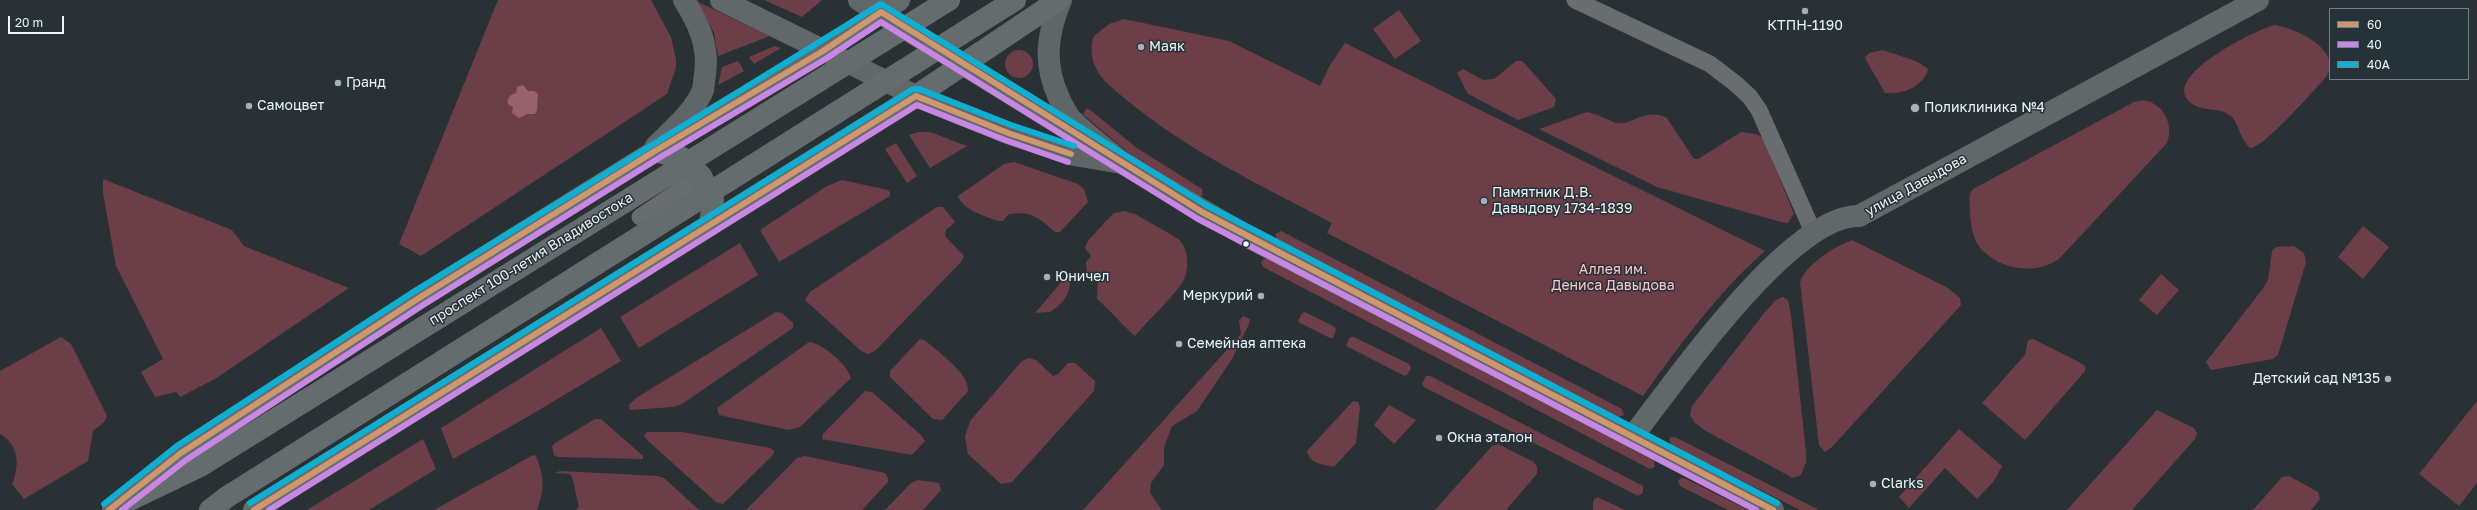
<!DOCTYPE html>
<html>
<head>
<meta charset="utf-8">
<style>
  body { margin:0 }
  #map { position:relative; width:2477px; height:510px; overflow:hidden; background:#293134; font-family:"Golos Text",sans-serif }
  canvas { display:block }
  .legend { position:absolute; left:2329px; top:8px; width:140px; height:72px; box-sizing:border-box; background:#253238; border:1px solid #758086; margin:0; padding:5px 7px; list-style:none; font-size:12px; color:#edf5fa }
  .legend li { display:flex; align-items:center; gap:8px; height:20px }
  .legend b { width:20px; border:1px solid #758086 }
  .scale { position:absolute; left:8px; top:16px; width:56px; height:18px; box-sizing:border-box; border:2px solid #edf5fa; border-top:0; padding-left:5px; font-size:12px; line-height:14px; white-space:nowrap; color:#edf5fa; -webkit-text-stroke:3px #253238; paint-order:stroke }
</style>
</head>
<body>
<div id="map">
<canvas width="2477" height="510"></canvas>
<ul class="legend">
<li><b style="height:5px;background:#cd976f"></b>60</li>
<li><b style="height:5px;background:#c787e3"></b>40</li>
<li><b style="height:5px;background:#0dafd3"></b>40А</li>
</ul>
<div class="scale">20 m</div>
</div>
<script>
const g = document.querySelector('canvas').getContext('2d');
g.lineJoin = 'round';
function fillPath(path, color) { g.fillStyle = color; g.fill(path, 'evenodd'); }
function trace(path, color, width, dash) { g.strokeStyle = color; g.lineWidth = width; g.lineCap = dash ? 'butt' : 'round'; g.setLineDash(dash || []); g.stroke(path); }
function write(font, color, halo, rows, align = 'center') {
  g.font = font + ' "Golos Text",sans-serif'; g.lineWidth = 3; g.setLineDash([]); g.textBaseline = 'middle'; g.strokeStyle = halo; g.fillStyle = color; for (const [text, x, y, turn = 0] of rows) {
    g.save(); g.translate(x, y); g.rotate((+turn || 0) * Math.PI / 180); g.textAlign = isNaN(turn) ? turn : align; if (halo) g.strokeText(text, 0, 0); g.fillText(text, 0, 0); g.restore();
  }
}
fillPath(new Path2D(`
  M 498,0 L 651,0 L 671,37 L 676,59 L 676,67 L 667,94 L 421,256 L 399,244 Z
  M 764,0 L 822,0 L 802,17 Z
  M 698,2 L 770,36 L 718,56 L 714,33 Z
  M 1399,10 L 1421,41 L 1395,59 L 1373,29 Z
  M 1124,19 L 1229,41 L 1320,86 L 1330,65 L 1345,43 L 1765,251 C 1717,293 1680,345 1643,396 L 1327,233 L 1332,223 C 1260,185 1186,150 1123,97 C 1114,89 1100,79 1096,68 C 1091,58 1090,46 1094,36 L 1109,24 Z
  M 2275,25 C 2293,28 2328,43 2330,64 C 2330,69 2328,73 2326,77 C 2315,89 2263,149 2250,148 C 2240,140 2240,126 2232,117 C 2220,105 2198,114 2187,99 C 2168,73 2255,30 2275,25 Z
  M 775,46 L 781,48 L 754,64 L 749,57 Z
  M1005 64a14 14 0 1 1 28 0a14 14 0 1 1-28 0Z
  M 1883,50 L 1918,62 L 1928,69 C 1924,87 1901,95 1885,93 L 1865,58 L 1869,53 Z
  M 738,61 L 744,71 L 718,85 L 722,67 Z
  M 1516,61 L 1522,61 L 1526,65 L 1556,99 L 1554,107 L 1518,120 L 1468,94 L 1457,73 L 1463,69 L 1483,80 L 1494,79 Z
  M 2144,100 C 2164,104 2174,125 2167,143 L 2059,259 C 2037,274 2005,271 1984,252 C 1972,241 1970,222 1970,206 C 1970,199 1968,195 1973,189 L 2134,102 Z
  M 1086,109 L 1089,109 L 1137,148 L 1202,189 L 1203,195 L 1198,197 L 1132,156 L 1085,116 L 1083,114 Z
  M 1587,112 C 1598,114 1607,120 1617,123 C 1631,126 1645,107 1667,118 L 1694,159 L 1698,159 L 1741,132 L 1756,134 L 1763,138 L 1794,214 L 1788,223 L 1781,222 L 1657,187 L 1539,129 Z
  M 918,132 L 930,132 L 967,146 L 930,168 L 909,135 Z
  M 896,143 L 917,176 L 907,183 L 885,149 Z
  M 1014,162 L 1078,184 L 1084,189 L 1088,202 L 1060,232 L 1055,232 C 1037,217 1033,211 1009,214 L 1003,221 L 998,221 C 983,215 964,211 958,196 L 1004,164 Z
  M 103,179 L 232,230 L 244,246 L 349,288 L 215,379 L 180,397 L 176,392 L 155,397 L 141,372 L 163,359 L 116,266 L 103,193 Z
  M 842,180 L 888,190 L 890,192 L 890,196 L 779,262 L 760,230 L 827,186 Z
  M 937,207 L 943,207 L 955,222 L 946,230 L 945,236 L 964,256 L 961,262 L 875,351 L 868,354 L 860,350 L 805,300 L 810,292 Z
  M 1124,211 L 1135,214 L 1177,238 C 1189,247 1190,269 1183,281 C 1173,298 1148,320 1135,336 C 1121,324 1111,311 1097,299 L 1098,273 L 1090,278 L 1087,276 L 1086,262 L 1091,256 L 1085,248 L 1088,241 L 1105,222 L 1114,213 Z
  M 2363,226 L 2389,247 L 2363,279 L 2338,257 Z
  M 1281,231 L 1622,409 L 1624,415 L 1618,417 L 1277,239 L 1275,234 Z
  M 1852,240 L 1948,288 L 1960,298 L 1961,305 L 1832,447 L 1825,452 L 1819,445 L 1800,282 C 1806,264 1834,247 1852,240 Z
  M 740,243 L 758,275 L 639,348 L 620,317 Z
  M 2294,246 L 2304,253 L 2306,262 L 2278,355 L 2273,359 L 2211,370 L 2206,362 L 2264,287 L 2268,280 L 2272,251 L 2276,247 Z
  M 1264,259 L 1267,259 L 1626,446 L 1654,461 L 1655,467 L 1650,469 L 1263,267 L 1261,262 Z
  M 1069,273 C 1073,290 1065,303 1050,312 L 1035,313 Z
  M 2161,274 L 2179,290 L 2157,315 L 2139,300 Z
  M 1783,297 L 1788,300 L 1791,315 L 1806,452 L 1806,462 L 1801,475 L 1793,478 L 1704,430 L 1694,422 L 1690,415 L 1692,406 L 1765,312 L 1776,300 Z
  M 776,312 L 782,313 L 793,323 L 793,328 L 682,404 L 673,407 L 630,410 L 629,405 L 636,398 Z
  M 1305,312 L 1335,327 L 1336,330 L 1333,338 L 1330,338 L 1300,323 L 1298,321 L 1302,313 Z
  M 1243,316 L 1250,319 L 1249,324 L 1232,359 L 1197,411 L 1172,426 L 1164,447 L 1164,465 L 1151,483 L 1150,493 L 1162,510 L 1083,510 L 1241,334 L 1239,321 Z
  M 601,328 L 621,361 L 529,416 L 453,459 L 441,428 Z
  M 61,337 L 71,344 L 107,416 L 104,422 L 93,431 L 88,461 L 24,499 L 12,484 C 20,466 19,444 0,434 L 0,371 Z
  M 1350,337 L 1354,337 L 1409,364 L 1411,368 L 1407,375 L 1405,376 L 1348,347 L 1346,345 Z
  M 920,339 L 926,341 C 938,352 970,374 968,391 L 942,420 L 933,419 L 890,377 L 890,371 Z
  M 2033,339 L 2079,362 L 2085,366 L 2085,371 L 2025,440 L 1982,403 L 2025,355 L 2028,340 Z
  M 809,342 C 823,344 847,364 851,378 L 800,427 L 789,430 L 719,415 L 717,408 Z
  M 1029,358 L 1036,360 L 1053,376 L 1058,374 L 1068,363 L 1075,363 L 1095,381 L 1094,391 L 1012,482 L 1001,484 L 968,454 L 965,437 L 970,421 L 1022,361 Z
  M 1426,376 L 1430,376 L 1643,486 L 1643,493 L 1638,496 L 1424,387 L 1422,384 Z
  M 865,391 L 872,392 L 921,435 L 925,441 L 912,455 L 822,439 L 823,434 Z
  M 1353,401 L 1358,402 L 1360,407 L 1356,443 L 1334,467 C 1324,465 1309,463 1307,451 Z
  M 2477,401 L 2477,483 L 2459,506 L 2419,474 Z
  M 1389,405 L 1416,420 L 1394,444 L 1374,425 Z
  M 2157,410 L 2194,428 L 2197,433 L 2195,439 L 2132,510 L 2067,510 Z
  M 595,419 L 601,419 L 643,456 L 643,459 L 558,457 L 554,455 L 552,446 L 555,443 Z
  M 1959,429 L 2002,466 L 1994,481 L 1977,499 L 1945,468 L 1909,508 L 1899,497 Z
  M 647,432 L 682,432 L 770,448 L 774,451 L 773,455 L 723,504 L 716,502 L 647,440 L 644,435 Z
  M 1671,437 L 1675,437 L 1819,510 L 1800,510 L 1671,445 L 1669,440 Z
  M 423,439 L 436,469 L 369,510 L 307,510 Z
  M 1498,444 L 1534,462 L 1537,467 L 1537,474 L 1506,510 L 1435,510 L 1492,446 Z
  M 533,455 L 536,456 C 544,478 545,487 537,510 L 434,510 Z
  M 805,456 L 885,473 L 888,478 L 888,482 L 862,510 L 746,510 L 797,458 Z
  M 560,471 L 658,476 L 664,478 L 699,510 L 576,510 L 579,506 L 572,477 L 570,474 L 555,473 Z
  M 2289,476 L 2318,492 L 2320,499 L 2311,510 L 2253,510 L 2282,477 Z
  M 1681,478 L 1684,478 L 1748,510 L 1728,510 L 1680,486 L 1678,481 Z
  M 918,480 L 939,483 L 941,490 L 923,510 L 885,510 L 911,483 Z
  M 1597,497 L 1625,510 L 1593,510 L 1593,501 Z`), '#6c3f48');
fillPath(new Path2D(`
  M 523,85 L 528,91 L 534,91 L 538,94 L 537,110 L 535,114 L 527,114 L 519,118 L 512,113 L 513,107 L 508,104 C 507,97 510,95 516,93 L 517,87 Z`), '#98626c');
trace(new Path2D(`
  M 1575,0 L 1710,64 L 1736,84 L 1750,97 L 1759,110 L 1814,234
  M 640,217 L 701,176`), '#6a6d70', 17);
trace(new Path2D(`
  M 721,0 L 916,96
  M 859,0 L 1087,141
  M 1632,437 C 1674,384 1789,215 1859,216 L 2258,0`), '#62676a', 22);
trace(new Path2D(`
  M 1061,0 C 1047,34 1043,64 1059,98 C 1062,105 1066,113 1071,119 C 1086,135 1106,148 1122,163
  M 916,96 L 1008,133 L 1074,155 L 1122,163 L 1250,238 L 1773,510
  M 656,146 C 672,130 694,112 703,90 C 704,85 704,79 705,75 C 709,46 699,24 684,0`), '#606667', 22);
trace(new Path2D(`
  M 655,151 L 682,158 L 701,176 L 713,200 L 710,225
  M 127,497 L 181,453 L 419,298 L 655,151 L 823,51 L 899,0
  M 254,510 L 916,96 L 1059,0`), '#656c6e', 22);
trace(new Path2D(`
  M 113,508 L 202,465 L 949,0
  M 210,510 L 227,497 L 1015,0`), '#656c6e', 22);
trace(new Path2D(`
  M 109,510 L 181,453 L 419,298 L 655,151 L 823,51 L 881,12 L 1202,212 L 1773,510
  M 254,510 L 916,96 L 1008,133 L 1071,154`), '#cd976f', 6);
trace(new Path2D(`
  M 122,510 L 186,460 L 423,305 L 659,158 L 827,58 L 881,22 L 1198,219 L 1756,510
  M 269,510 L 917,105 L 1005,140 L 1068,162`), '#c787e3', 6);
trace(new Path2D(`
  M 250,503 L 913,89 L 919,89 L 1011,125 L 1074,146
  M 104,504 L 177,446 L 415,291 L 881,4 L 1206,205 L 1777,503`), '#0dafd3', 6);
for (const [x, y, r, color] of [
  [1805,11,4,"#a8b0b5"],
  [1141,47,4,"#a8b0b5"],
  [338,83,4,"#a8b0b5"],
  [249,106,4,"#a8b0b5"],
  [1915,108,5,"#a8b0b5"],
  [1484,201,4,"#a8b0b5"],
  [1246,244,3.5,"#edf5fa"],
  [1047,277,4,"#a8b0b5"],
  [1261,296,4,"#a8b0b5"],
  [1179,344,4,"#a8b0b5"],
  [2388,379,4,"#a8b0b5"],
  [1439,438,4,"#a8b0b5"],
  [1873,484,4,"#a8b0b5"]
]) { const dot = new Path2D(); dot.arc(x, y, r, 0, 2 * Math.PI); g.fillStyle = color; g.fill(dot); trace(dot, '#253238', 1.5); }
write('14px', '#edf5fa', '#253238', [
  ["КТПН-1190",1805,26,"center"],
  ["Маяк",1149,47],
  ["Гранд",346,83],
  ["Самоцвет",257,106],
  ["Поликлиника №4",1924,108],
  ["Памятник Д.В.",1492,193],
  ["Давыдову 1734-1839",1492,209],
  ["Юничел",1055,277],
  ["Меркурий",1253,296,"right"],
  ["Семейная аптека",1187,344],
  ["Детский сад №135",2380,379,"right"],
  ["Окна эталон",1447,438],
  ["Clarks",1881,484]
], 'left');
write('14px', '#edf5fa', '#253238', [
  ["улица Давыдова",1916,185,-29],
  ["проспект 100-летия Владивостока",531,259,-32]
]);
write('14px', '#fec5cd', '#253238', [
  ["Аллея им.",1613,270],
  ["Дениса Давыдова",1613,286]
]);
</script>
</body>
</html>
